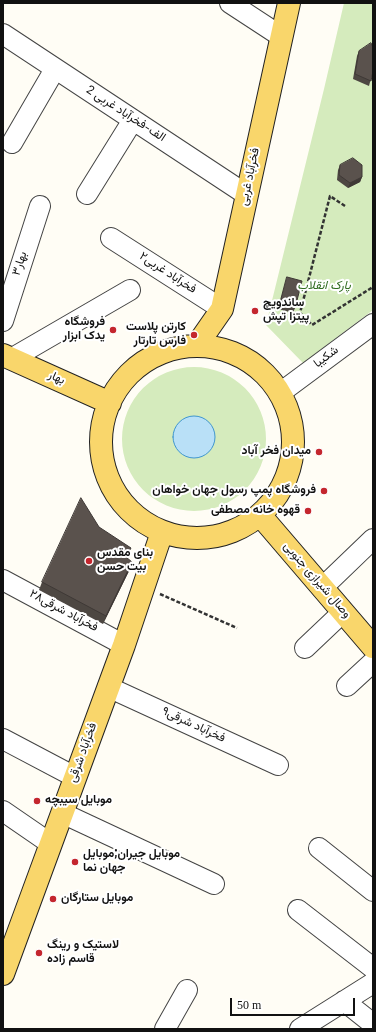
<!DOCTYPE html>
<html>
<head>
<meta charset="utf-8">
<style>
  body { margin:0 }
  #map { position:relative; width:376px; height:1032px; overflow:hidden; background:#fffdf5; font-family:Georgia,serif }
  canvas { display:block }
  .frame { position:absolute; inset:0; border:4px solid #111; pointer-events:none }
  .scale { position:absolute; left:230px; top:998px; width:125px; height:18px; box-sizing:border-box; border:2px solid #111; border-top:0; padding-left:5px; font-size:12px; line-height:14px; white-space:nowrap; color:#111; -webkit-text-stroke:3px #fff; paint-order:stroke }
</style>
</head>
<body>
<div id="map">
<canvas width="376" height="1032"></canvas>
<div class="frame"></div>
<div class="scale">50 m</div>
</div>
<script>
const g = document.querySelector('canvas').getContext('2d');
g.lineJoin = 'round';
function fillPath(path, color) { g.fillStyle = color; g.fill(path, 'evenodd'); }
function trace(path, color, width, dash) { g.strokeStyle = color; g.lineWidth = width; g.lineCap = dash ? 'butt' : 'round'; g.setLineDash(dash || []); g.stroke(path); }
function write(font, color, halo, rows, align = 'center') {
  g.font = font + ' Georgia,Vazirmatn,serif'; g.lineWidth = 4; g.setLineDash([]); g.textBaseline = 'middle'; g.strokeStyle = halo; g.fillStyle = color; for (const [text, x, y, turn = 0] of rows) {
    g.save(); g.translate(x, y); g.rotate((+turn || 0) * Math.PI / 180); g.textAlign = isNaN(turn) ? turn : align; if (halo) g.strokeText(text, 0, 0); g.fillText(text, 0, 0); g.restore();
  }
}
fillPath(new Path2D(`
  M 344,3 L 373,3 L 373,310 L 303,363 L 266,325 L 324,89 Z
  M122 439a72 72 0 1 1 144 0a72 72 0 1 1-144 0Z`), '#d5ebbd');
const water = new Path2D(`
  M173 437a21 21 0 1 1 42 0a21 21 0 1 1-42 0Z`);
fillPath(water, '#b9e0f7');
trace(water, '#3f96cf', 1);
const minor = new Path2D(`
  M 230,3 L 282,37
  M 3,34 L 247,195
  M 12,143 L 55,69
  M 87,194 L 133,120
  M 111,238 L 222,309
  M 3,321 L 40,206
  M 11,359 L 130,290
  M 280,393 L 373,324
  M 3,580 L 124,645
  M 322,588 L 373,539
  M 305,648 L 343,612
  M 347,686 L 373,662
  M 108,687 L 278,765
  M 3,739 L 75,777
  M 3,811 L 51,844
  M 62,813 L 214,884
  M 319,848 L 373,891
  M 298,910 L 373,968
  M 344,1001 L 373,1024
  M 165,1029 L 187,990
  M 300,1029 L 373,983`);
const major = new Path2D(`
  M 197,345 L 222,309 L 289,3
  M101 442a96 96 0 1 1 192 0a96 96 0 1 1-192 0Z
  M 3,355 L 110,403
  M 260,515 L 373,647
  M 3,974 L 124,645 L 162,532`);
trace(minor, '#444', 22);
trace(major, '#222', 24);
trace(new Path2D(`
  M 345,206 L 330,196 L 300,313 L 312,325 L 373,287
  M 160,594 L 237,628`), '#333', 2.5, [4, 2]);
trace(minor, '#fff', 20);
trace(major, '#f9d66b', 22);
fillPath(new Path2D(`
  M 373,47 L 373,74 L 372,74 L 369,86 L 353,79 L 357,56 L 359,51 Z
  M 340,165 L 362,177 L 360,182 L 348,188 L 337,180 L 338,170 Z
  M 287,277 L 295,308 L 293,313 L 278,309 Z
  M 99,527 L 128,558 L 129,571 L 103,624 L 39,590 L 42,582 Z`), '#4d4742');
fillPath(new Path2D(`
  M 362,177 L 360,182 L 348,188 L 350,183 Z
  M 132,562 L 129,571 L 103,624 L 106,616 Z`), '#3f3936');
const building = new Path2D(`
  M 371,43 L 373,47 L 373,71 L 371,81 L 355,74 L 359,51 Z
  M 353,158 L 362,165 L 362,177 L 350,183 L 339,175 L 340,165 Z
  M 287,277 L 302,281 L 295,308 L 280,304 Z
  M 81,498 L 99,527 L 131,548 L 126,557 L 132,562 L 106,616 L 42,582 Z`);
fillPath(building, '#5a524d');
trace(building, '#3f3936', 1);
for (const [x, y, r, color] of [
  [255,311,4,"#c4262e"],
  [113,330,4,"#c4262e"],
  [194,335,4,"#c4262e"],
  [319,452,4,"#c4262e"],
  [324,491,4,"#c4262e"],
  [308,511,4,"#c4262e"],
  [89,561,4,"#c4262e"],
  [37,801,4,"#c4262e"],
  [75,862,4,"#c4262e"],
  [53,899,4,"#c4262e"],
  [39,953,4,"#c4262e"]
]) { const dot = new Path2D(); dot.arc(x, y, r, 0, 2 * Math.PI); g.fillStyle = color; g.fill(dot); trace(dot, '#fff', 1.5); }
write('12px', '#111', '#fff', [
  ["2 الف-فخرآباد غربی",125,115,33],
  ["فخرآباد غربی",251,177,-78],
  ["بهار۳",21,264,-72],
  ["۲فخرآباد غربی",167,274,33],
  ["شکیبا",327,358,-37],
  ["بهار",56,379,24],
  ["وصال شیرازی جنوبی",316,581,49],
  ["فخرآباد شرقی۲۸",63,612,28],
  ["فخرآباد شرقی۹",193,726,25],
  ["فخرآباد شرقی",84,753,-70]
]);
write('italic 12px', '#2f6b1f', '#fff', [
  ["پارک انقلاب",324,287]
]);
write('bold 12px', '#111', '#fff', [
  ["ساندویچ",263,304],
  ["پیتزا تپش",263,318],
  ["فروشگاه",105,323,"right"],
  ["یدک ابزار",105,337,"right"],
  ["کارتن پلاست",186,328,"right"],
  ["فارس تارتار",186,342,"right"],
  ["میدان فخر آباد",311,452,"right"],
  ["فروشگاه پمپ رسول جهان خواهان",316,491,"right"],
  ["قهوه خانه مصطفی",300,511,"right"],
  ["بنای مقدس",97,554],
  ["بیت حسن",97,568],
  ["موبایل سیبچه",45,801],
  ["موبایل جیران;موبایل",83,855],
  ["جهان نما",83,869],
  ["موبایل ستارگان",61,899],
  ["لاستیک و رینگ",47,946],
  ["قاسم زاده",47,960]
], 'left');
</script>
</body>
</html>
